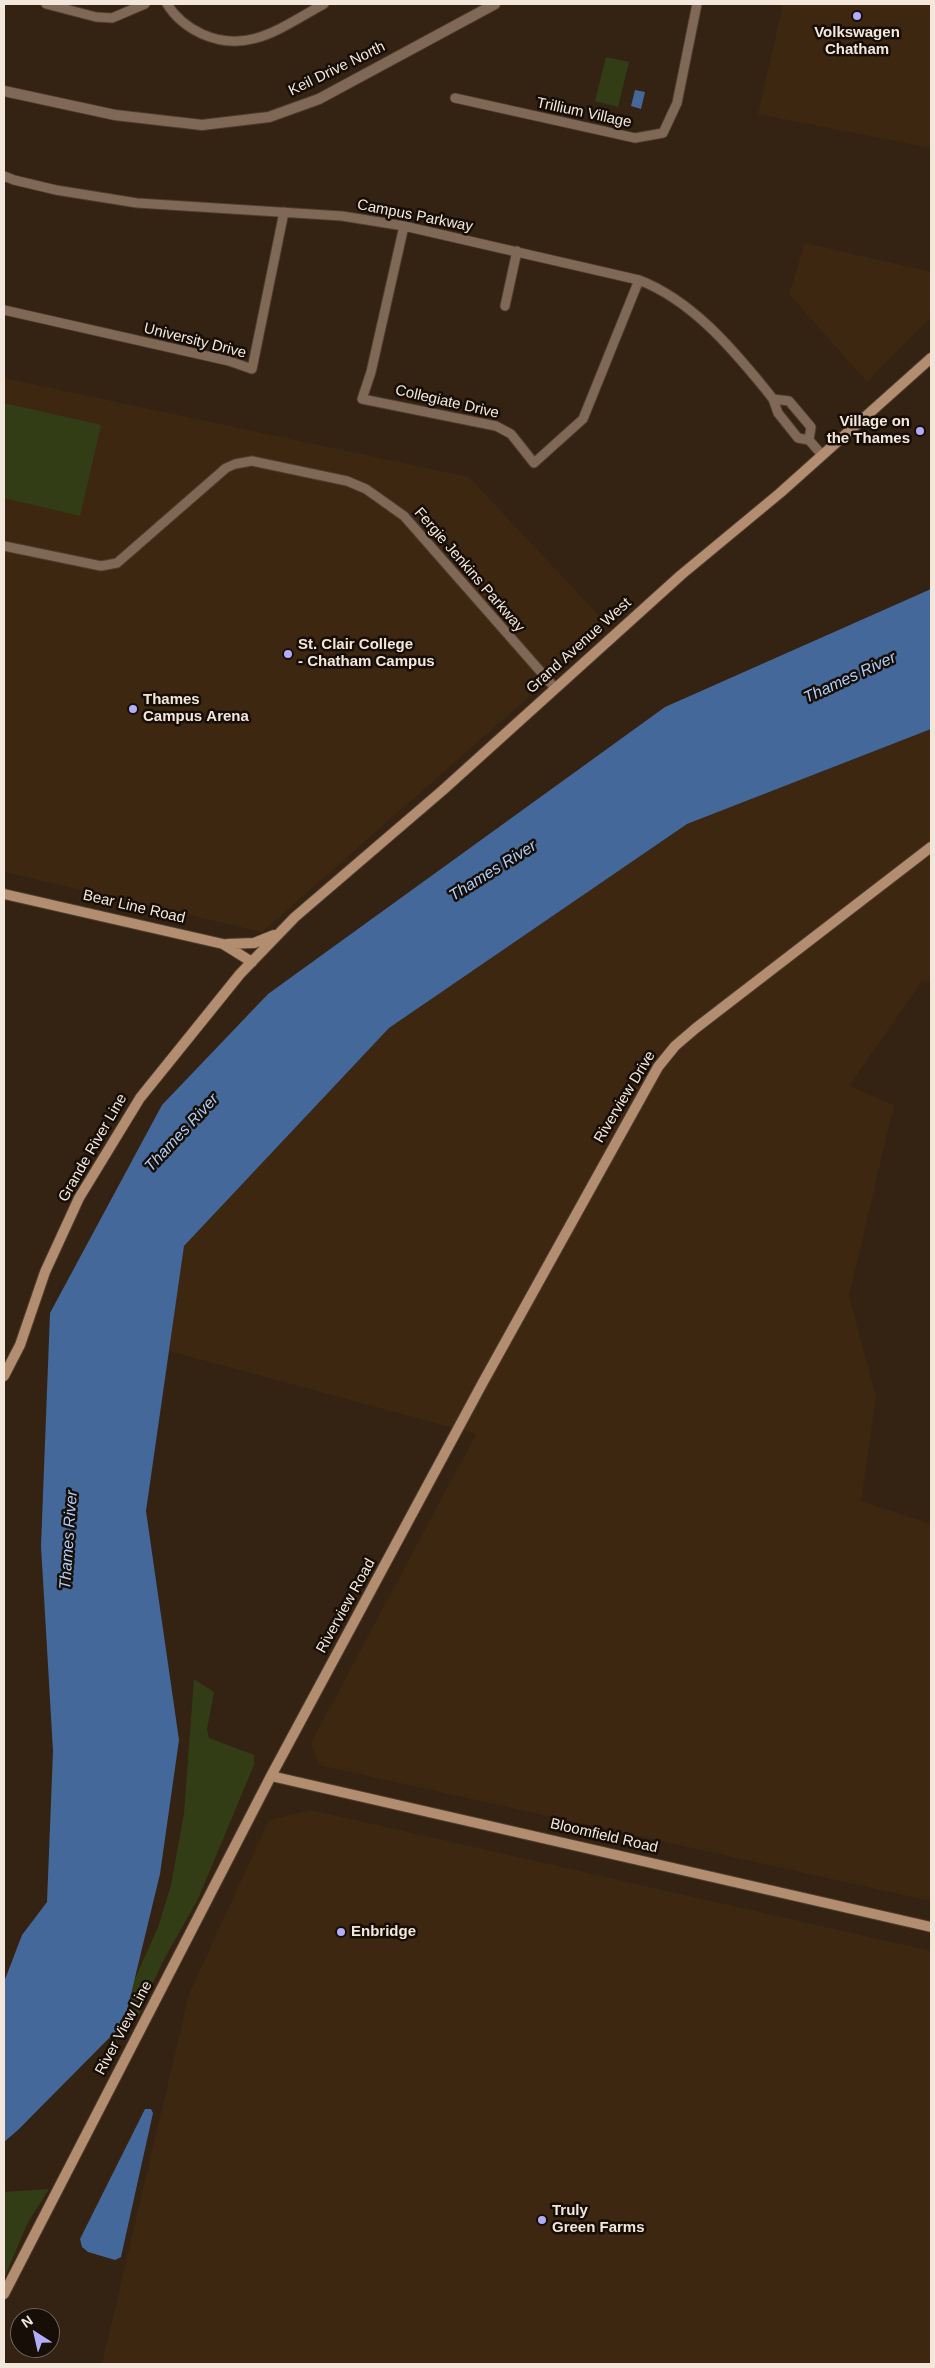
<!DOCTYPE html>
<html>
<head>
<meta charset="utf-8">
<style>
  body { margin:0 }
  #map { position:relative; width:935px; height:2368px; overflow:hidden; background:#342212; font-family:Arial,sans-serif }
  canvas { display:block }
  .frame { position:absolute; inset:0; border:5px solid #f3e7dc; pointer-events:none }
  .north { position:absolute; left:10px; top:2308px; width:50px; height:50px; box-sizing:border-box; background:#160e07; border:1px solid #6e655c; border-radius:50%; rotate:325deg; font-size:14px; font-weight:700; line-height:20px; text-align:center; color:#f3e7dc }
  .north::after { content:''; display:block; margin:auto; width:18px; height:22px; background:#b1adfa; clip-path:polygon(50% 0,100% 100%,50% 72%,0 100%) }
</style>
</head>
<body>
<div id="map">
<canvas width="935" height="2368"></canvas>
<div class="frame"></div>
<div class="north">N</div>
</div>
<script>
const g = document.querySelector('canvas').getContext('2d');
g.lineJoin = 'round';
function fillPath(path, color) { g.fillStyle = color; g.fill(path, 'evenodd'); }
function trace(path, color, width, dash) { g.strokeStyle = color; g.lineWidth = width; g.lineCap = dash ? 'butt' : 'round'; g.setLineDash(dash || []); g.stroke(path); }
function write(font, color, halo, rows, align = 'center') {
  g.font = font + ' Arial,sans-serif'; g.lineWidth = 5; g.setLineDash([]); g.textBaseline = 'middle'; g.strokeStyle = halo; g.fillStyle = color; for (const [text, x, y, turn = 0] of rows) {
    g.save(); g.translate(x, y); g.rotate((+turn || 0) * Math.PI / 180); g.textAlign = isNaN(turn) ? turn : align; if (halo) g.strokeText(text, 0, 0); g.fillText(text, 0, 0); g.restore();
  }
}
fillPath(new Path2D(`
  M 783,4 L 931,4 L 931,148 L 758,114 Z
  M 805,243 L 931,272 L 931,317 L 867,382 L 789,294 Z
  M 4,378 L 469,477 L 605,622 L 540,687 L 262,932 L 4,872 Z
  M 931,729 L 931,983 L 922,981 L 849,1086 L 894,1105 L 849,1296 L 876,1396 L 861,1501 L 931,1524 L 931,1901 L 319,1765 L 311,1743 L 476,1434 L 169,1351 L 184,1246 L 389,1028 L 687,824 Z
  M 311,1810 L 931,1951 L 931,2364 L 102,2364 L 189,1994 L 269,1820 Z`), '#3e2711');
fillPath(new Path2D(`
  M 606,57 L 629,62 L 618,107 L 595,101 Z
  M 4,403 L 101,425 L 80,516 L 4,498 Z
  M 194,1679 L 214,1692 L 207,1729 L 209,1738 L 254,1755 L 254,1765 L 198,1899 L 162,1963 L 138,2017 L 114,2043 L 125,2025 L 133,2003 L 130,1990 L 158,1927 L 171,1885 L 184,1813 Z
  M 49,2189 L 27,2224 L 4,2279 L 4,2192 Z`), '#323d16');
fillPath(new Path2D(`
  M 635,90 L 645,92 L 641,109 L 631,106 Z
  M 931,589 L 931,729 L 687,824 L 389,1028 L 184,1246 L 146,1511 L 179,1740 L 160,1874 L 124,2023 L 18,2130 L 4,2142 L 4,1982 L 22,1935 L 47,1902 L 53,1751 L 41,1546 L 50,1313 L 162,1105 L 268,994 L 665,707 Z
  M 145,2109 L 151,2109 L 153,2113 L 121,2257 L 115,2260 L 88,2252 L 82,2247 L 80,2239 Z`), '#436899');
const minor = new Path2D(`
  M 46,4 L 96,17 L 112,18 L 145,4
  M 167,4 C 175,17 187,27 202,34 C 249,55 283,26 324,4
  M 455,98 L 635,138 L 663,133 L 677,103 L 697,4
  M 4,176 L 14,180 L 56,190 L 137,203 L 342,216 L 404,226 L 639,280 C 691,300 731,347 766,390 L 773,399 L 778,413 L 798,438 L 809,440 L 822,455
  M 404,226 L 371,372 L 362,399 L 496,426 L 511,434 L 534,463 L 583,419 L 639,280
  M 505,306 L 517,251
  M 4,310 L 229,361 L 252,369 L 284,212
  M 773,399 L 789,401 L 811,427 L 809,440
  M 4,546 L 101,566 L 117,563 L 226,468 L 235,464 L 252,461 L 347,481 L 366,489 L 404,516 L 555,688`);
const tertiary = new Path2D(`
  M 4,91 L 115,115 L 202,125 L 269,117 L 319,99 L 495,4`);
const secondary = new Path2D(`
  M 4,894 L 223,944 L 252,962
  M 227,944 L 254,943 L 274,935
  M 4,1376 L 20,1345 L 45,1272 L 79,1198 L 140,1098 L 240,974 L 295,917 L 443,790 L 681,575 L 780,493 L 931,358
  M 271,1776 L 931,1927
  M 4,2294 L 271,1776 L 482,1384 L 658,1067 L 675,1046 L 696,1028 L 931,847`);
trace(minor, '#4f3e2e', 11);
trace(tertiary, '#4f3e2e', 12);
trace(secondary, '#4f3e2e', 12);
trace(minor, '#7f6856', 9);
trace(tertiary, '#7f6856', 10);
trace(secondary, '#b28d70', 10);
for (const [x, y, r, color] of [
  [857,16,5,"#b1adfa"],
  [920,431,5,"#b1adfa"],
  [288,654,5,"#b1adfa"],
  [133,709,5,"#b1adfa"],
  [341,1932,5,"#b1adfa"],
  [542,2220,5,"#b1adfa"]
]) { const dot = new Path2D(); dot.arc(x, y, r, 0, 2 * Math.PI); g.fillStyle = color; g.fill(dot); trace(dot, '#160e07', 2); }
write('bold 15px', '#f3e7dc', '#160e07', [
  ["Volkswagen",857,33,"center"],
  ["Chatham",857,50,"center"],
  ["Village on",910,422,"right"],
  ["the Thames",910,439,"right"],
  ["St. Clair College",298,645],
  ["- Chatham Campus",298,662],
  ["Thames",143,700],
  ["Campus Arena",143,717],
  ["Enbridge",351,1932],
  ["Truly",552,2211],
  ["Green Farms",552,2228]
], 'left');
write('15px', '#f3e7dc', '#160e07', [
  ["Keil Drive North",337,69,-26],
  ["Trillium Village",584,113,12],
  ["Campus Parkway",415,216,11],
  ["University Drive",195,341,14],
  ["Collegiate Drive",447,402,13],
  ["Fergie Jenkins Parkway",469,570,49],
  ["Grand Avenue West",579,646,-42],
  ["Bear Line Road",134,907,13],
  ["Riverview Drive",625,1097,-59],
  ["Grande River Line",93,1148,-60],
  ["Riverview Road",346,1606,-61],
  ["Bloomfield Road",604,1836,13],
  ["River View Line",124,2028,-62]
]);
write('italic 16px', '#adcefb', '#160e07', [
  ["Thames River",850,678,-25],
  ["Thames River",493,871,-32],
  ["Thames River",182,1133,-47],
  ["Thames River",69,1540,-86]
]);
</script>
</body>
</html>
